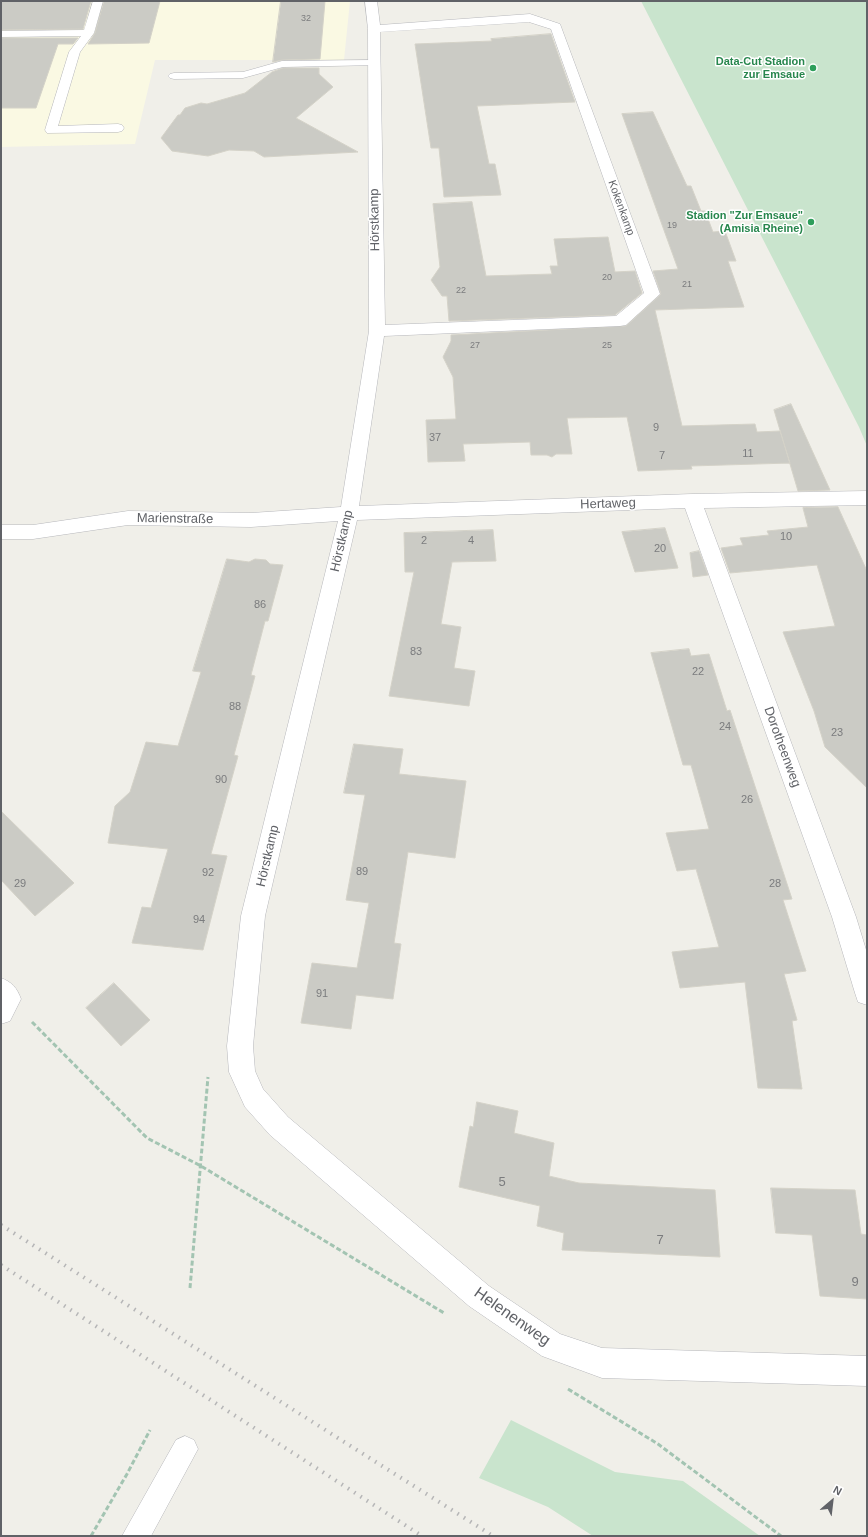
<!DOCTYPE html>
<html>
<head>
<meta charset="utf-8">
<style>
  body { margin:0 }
  #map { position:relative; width:868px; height:1537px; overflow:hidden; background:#f0efe9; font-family:Helvetica,sans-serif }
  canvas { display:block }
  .frame { position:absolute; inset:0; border:2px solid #606267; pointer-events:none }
  .north { position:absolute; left:812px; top:1481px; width:40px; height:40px; -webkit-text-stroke:3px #fff; paint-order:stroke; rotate:28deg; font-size:11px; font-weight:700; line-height:16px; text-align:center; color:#606267 }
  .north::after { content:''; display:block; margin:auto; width:14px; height:18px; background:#606267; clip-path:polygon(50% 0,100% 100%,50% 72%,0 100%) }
</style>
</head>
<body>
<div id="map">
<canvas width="868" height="1537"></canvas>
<div class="frame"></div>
<div class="north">N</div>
</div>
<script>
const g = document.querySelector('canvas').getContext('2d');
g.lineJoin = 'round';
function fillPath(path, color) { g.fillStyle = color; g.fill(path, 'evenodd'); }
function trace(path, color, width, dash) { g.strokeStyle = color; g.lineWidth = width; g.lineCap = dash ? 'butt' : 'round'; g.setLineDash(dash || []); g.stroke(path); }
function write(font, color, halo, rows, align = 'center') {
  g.font = font + ' Helvetica,sans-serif'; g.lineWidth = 3; g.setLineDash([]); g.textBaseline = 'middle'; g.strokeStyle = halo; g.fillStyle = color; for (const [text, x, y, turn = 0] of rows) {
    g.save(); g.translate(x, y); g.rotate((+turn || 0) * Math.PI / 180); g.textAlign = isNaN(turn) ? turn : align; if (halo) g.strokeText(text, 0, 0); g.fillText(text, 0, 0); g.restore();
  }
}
fillPath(new Path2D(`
  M 1,1 L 350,1 L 344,60 L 155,60 L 135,144 L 1,147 Z`), '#faf9e3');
fillPath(new Path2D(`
  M 641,1 L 867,1 L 867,446 L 859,427 Z
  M 511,1420 L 615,1472 L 683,1481 L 760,1536 L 593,1536 L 548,1507 L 479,1478 Z`), '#c9e4cd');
const building = new Path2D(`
  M 1,1 L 91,1 L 83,29 L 1,30 Z
  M 104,1 L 160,1 L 149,43 L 88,44 L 95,33 Z
  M 281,1 L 325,1 L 320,59 L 282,60 L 273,62 Z
  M 551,34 L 575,102 L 477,106 L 489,164 L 495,164 L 501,195 L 444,197 L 439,148 L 431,148 L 415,44 L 492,41 L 491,39 Z
  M 1,38 L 78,38 L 73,44 L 58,44 L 36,108 L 1,108 Z
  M 283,68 L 319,68 L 319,74 L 333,87 L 296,118 L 358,152 L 264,157 L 254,151 L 229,150 L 208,156 L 172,151 L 161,138 L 178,115 L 180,115 L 185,108 L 201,103 L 207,104 L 245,93 L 272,72 Z
  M 653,112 L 687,186 L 691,186 L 701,211 L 705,211 L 713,232 L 725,231 L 736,261 L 728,261 L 744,307 L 655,310 L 682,426 L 755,424 L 757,432 L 780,431 L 790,463 L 691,466 L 692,469 L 638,471 L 627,417 L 567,418 L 572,454 L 556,454 L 552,457 L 547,455 L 531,455 L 530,442 L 463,444 L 465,461 L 428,462 L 426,420 L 456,419 L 453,377 L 443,357 L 451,341 L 451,335 L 626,326 L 661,294 L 653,271 L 678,269 L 622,114 Z
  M 472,202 L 486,276 L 552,274 L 550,266 L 558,266 L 554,239 L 608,237 L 615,272 L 635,271 L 642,293 L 615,315 L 449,321 L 447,296 L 442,296 L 431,280 L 440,267 L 433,204 Z
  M 791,404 L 830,490 L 798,491 L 774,410 Z
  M 838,507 L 867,571 L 867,788 L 825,747 L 814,711 L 783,632 L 835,626 L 817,565 L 730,573 L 721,548 L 743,545 L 740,538 L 769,535 L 767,531 L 808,527 L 803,508 Z
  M 665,528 L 678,568 L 635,572 L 622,532 Z
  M 493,530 L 496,561 L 452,562 L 441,624 L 461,627 L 454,668 L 475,671 L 469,706 L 389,696 L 414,572 L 405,572 L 404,533 Z
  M 699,551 L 708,575 L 693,577 L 690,553 Z
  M 227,559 L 249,562 L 255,559 L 266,560 L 270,564 L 283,565 L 268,621 L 265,621 L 251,675 L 255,676 L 234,755 L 238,756 L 211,854 L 227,856 L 203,950 L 132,943 L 142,907 L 151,908 L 168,849 L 108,843 L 115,806 L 130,792 L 146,742 L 178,746 L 201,672 L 193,671 Z
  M 689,649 L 691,656 L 709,654 L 727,711 L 730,710 L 792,899 L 783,900 L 806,971 L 784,974 L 797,1020 L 792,1021 L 802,1089 L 758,1088 L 745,982 L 680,988 L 672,952 L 719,947 L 696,869 L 677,871 L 666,833 L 709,829 L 691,765 L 683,765 L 651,653 Z
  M 354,744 L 403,749 L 399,774 L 466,781 L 455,858 L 408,852 L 394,943 L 401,944 L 393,999 L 356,995 L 351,1029 L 301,1023 L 312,963 L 357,968 L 369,903 L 346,900 L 365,795 L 344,793 Z
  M 1,811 L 74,883 L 35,916 L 1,880 Z
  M 114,983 L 150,1020 L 121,1046 L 86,1008 Z
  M 477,1102 L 518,1111 L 514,1133 L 554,1143 L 549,1176 L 579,1183 L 715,1190 L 720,1257 L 562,1250 L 564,1233 L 537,1226 L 540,1206 L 459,1187 L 470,1126 L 473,1127 Z
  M 771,1188 L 855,1190 L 861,1234 L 867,1235 L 867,1299 L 820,1296 L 812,1235 L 776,1233 Z`);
fillPath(building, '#cbcbc5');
trace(building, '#d4d2c8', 1);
const lane = new Path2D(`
  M 93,1 L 103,1 L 94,33 L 80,52 L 58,126 L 118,124 L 122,125 L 124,128 L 122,131 L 118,132 L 47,133 L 45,130 L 69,52 L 81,36 L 1,37 L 1,31 L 84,30 Z
  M 374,60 L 380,63 L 378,65 L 283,67 L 243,78 L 174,79 L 170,78 L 168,76 L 170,74 L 174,73 L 243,72 L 282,61 Z
  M 185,1436 L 194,1440 L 198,1449 L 151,1536 L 122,1536 L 176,1440 Z`);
const street = new Path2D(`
  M 365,1 L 377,1 L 380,25 L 530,14 L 560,24 L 660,294 L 626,325 L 620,326 L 384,336 L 359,506 L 692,494 L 867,491 L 867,505 L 704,508 L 856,917 L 867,953 L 867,1005 L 858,1002 L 855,993 L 832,917 L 685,508 L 357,520 L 265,916 L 253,1046 L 255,1071 L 263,1089 L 288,1117 L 489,1286 L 560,1334 L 602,1348 L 867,1356 L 867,1386 L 602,1378 L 542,1356 L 469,1306 L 270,1135 L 245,1107 L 229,1072 L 227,1046 L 241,916 L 338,521 L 251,527 L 128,525 L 33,539 L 1,539 L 1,525 L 33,525 L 128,511 L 251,513 L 341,507 L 369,331 L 368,29 ZM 529,22 L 551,29 L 644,293 L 616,316 L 385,325 L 380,32 Z
  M 1,978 C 12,982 17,988 21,999 L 10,1021 L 1,1024 Z`);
trace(lane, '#b6b7bb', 1);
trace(street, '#b6b7bb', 1);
trace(new Path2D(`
  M 32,1022 L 147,1138 L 201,1166 L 444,1313
  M 190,1288 L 208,1077
  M 568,1389 L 658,1444 L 781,1536
  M 91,1536 L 127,1474 L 150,1430`), '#a3c4b2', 3, [5, 2.5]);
fillPath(lane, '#fff');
fillPath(street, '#fff');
trace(new Path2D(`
  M 1,1225 L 493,1536
  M 1,1265 L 422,1536`), '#b6b6b7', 4, [1.5, 6]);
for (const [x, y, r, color] of [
  [813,68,4,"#2e9e5b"],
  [811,222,4,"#2e9e5b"]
]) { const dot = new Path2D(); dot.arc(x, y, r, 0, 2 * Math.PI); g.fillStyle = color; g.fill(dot); trace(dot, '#fff', 1.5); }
write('9px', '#7b7c7e', null, [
  ["32",306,19],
  ["19",672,226],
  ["20",607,278],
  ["21",687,285],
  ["22",461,291],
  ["27",475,346],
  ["25",607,346]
]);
write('bold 11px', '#27864d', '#fff', [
  ["Data-Cut Stadion",805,62],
  ["zur Emsaue",805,75],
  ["Stadion \"Zur Emsaue\"",803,216],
  ["(Amisia Rheine)",803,229]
], 'right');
write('11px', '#606267', '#fff', [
  ["Kokenkamp",621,208,70]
]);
write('11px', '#7b7c7e', null, [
  ["9",656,428],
  ["37",435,438],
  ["11",748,454],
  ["7",662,456],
  ["10",786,537],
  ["2",424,541],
  ["4",471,541],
  ["20",660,549],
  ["86",260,605],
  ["83",416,652],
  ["22",698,672],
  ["88",235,707],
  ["24",725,727],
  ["23",837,733],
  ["90",221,780],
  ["26",747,800],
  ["89",362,872],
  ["92",208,873],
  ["29",20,884],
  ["28",775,884],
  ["94",199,920],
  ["91",322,994]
]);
write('13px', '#606267', '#fff', [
  ["Hörstkamp",375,220,-91],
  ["Hertaweg",608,504,-2],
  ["Marienstraße",175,519,1],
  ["Hörstkamp",342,541,-77],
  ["Dorotheenweg",782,747,70],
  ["Hörstkamp",268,856,-77]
]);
write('13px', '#7b7c7e', null, [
  ["5",502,1182],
  ["7",660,1240],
  ["9",855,1282]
]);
write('16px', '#606267', '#fff', [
  ["Helenenweg",512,1317,35]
]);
</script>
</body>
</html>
